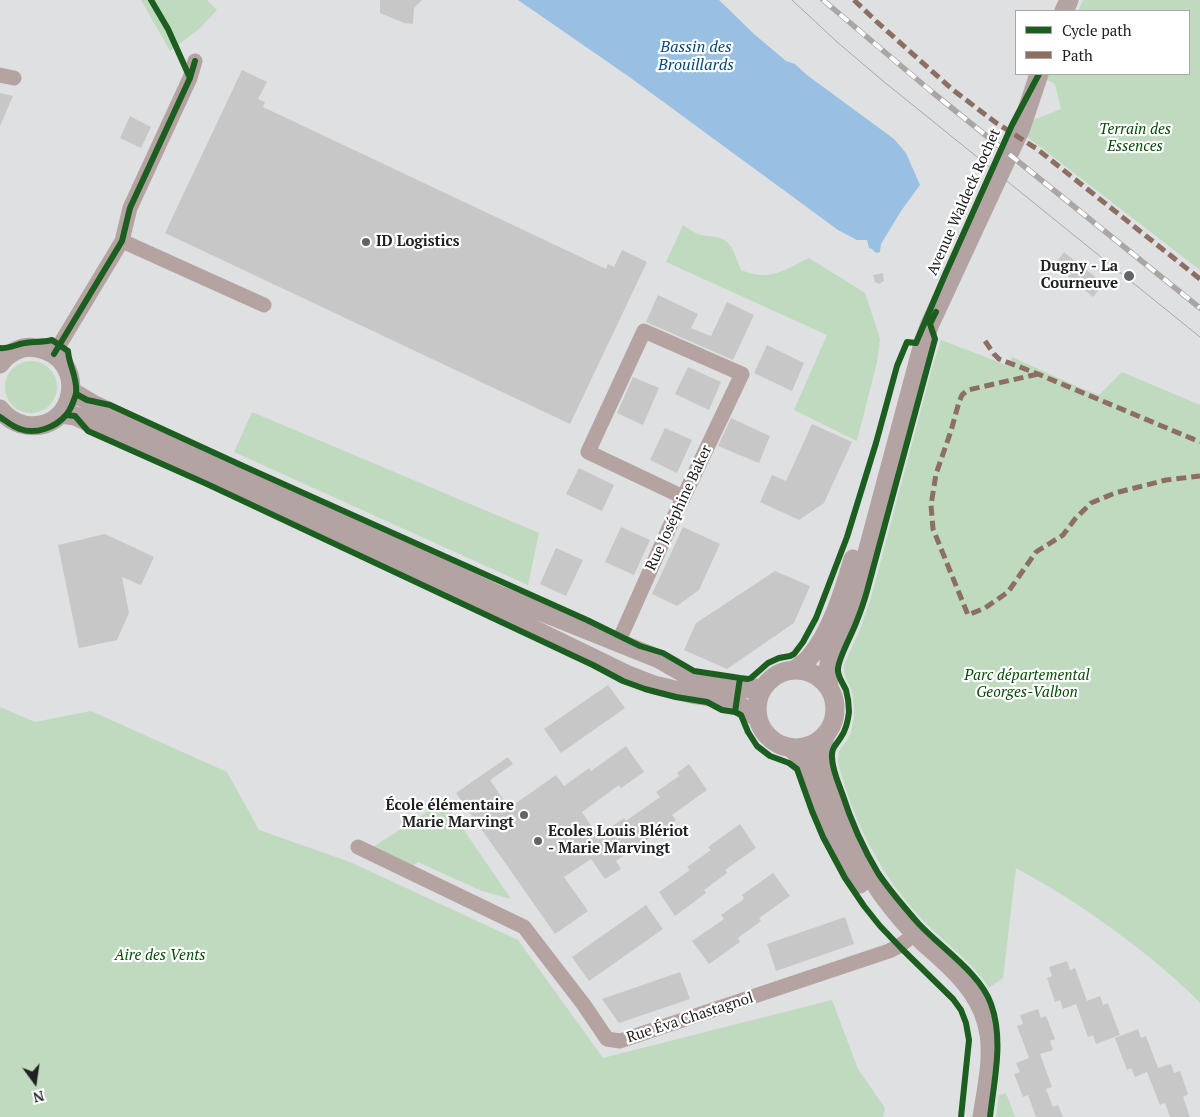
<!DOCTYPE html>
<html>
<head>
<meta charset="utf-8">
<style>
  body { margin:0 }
  #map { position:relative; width:1200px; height:1117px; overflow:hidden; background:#dee0e2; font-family:"PT Serif",serif }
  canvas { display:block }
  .legend { position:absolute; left:1015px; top:10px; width:175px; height:65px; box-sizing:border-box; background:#fff; border:1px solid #a6a6a7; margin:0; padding:6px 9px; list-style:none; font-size:15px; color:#202123 }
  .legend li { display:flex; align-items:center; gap:10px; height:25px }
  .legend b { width:25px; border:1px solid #a6a6a7 }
  .north { position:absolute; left:10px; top:1057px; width:50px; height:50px; -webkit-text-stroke:4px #fff; paint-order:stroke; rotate:166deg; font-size:14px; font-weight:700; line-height:20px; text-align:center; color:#202123 }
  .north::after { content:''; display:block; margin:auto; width:18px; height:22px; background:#202123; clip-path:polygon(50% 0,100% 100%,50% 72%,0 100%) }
</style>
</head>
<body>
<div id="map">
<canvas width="1200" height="1117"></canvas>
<ul class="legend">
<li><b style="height:6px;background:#1b5e20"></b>Cycle path</li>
<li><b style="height:6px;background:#8d6e63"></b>Path</li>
</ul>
<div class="north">N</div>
</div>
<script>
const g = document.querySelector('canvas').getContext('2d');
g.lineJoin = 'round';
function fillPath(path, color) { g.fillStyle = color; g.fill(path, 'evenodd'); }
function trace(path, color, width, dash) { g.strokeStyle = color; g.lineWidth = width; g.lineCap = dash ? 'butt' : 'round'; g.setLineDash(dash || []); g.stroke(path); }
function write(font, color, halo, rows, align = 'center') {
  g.font = font + ' "PT Serif",serif'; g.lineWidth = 4.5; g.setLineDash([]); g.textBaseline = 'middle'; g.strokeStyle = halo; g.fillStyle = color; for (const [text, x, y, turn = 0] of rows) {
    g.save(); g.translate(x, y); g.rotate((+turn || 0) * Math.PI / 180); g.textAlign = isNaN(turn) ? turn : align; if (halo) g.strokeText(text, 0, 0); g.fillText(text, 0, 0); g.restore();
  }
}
fillPath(new Path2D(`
  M 141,0 L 207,0 L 217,10 L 199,29 L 170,51 Z
  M 1083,0 L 1200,0 L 1200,270 L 1026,136 L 1028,122 L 1061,109 L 1055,84 L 1045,79 L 1047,74 L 1189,74 L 1189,11 L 1078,11 Z
  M 683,225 C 689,229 694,233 701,235 C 710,237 719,235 727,242 C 734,248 737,261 741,270 C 769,282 783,271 809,258 L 865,293 L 880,339 L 877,362 L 857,441 L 794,410 L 827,335 L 666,262 Z
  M 941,340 L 1009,366 L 1012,357 L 1085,390 L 1099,395 L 1122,372 L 1200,405 L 1200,1003 C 1184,986 1167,972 1149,957 C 1107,923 1064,894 1016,868 L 1003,978 L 989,988 C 972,961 944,943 922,919 C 881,876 853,821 838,762 L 839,751 L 847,740 L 851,732 L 854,717 L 854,708 L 852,692 L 844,673 L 844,665 L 861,627 L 871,598 L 932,368 Z
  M5 387a26 26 0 1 1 52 0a26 26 0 1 1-52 0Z
  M 252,412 L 539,533 L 528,585 L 234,452 Z
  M 0,707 L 35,722 L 91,711 L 227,772 L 259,830 L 350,862 L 518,940 L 603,1058 L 832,1000 L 858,1069 L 885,1108 L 883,1117 L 0,1117 Z
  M 444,801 L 511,899 L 482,891 L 418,862 L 412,867 L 373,847 Z
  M 1006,1093 L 1015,1117 L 996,1117 L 999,1095 Z`), '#bfdabf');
fillPath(new Path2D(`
  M 518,0 L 719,0 L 754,34 L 786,61 L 795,64 L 807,75 L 894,139 L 906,153 L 920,185 L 901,211 L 881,244 L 880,252 L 876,253 L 872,249 L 869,248 L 867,240 L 857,240 L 838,230 L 628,76 Z`), '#99c0e3');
fillPath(new Path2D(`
  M 380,0 L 422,0 L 414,8 L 413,24 L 404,23 L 380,13 Z
  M 242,70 L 267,82 L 258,99 L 265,102 L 263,107 L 606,269 L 608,264 L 614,267 L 622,250 L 647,262 L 570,424 L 165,233 Z
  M 0,93 L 13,96 L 0,126 Z
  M 130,116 L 151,127 L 141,148 L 120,138 Z
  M 1064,252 L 1104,284 L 1093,297 L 1054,265 Z
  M 883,273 L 884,281 L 879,284 L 875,282 L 873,275 Z
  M 658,295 L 698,314 L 691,328 L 711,336 L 727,302 L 754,315 L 733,360 L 646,322 Z
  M 767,345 L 804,363 L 792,391 L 754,373 Z
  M 688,367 L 721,382 L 709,410 L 675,394 Z
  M 633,377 L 659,388 L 643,425 L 617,413 Z
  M 731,418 L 770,436 L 759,463 L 718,446 Z
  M 812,424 L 852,442 L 824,503 L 799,520 L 760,502 L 772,475 L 786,481 Z
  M 665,428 L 692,440 L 677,473 L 650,460 Z
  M 579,468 L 614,485 L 602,511 L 566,494 Z
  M 621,527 L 650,540 L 634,575 L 605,562 Z
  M 683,527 L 720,544 L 699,590 L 677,606 L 652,594 Z
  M 105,534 L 154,557 L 141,585 L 122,577 L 129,613 L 117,640 L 79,648 L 58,545 Z
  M 556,548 L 583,560 L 566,596 L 540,584 Z
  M 775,571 L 810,586 L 794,623 L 727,669 L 684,650 L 696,623 Z
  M 608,685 L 625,708 L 561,753 L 544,729 Z
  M 626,746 L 644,772 L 621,788 L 619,785 L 582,812 L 598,836 L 624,818 L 626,821 L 660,797 L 656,792 L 679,776 L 677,773 L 689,764 L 707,790 L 672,815 L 676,820 L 616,861 L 621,869 L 605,879 L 591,859 L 564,877 L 588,911 L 555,934 L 456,793 L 508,757 L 513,764 L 490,780 L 509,808 L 556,775 L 564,786 L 589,768 L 591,771 Z
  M 740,824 L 756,848 L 725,870 L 727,873 L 704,890 L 706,893 L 675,916 L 659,892 L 690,870 L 687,867 L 711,850 L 708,847 Z
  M 773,873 L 790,896 L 759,918 L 761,921 L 738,938 L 740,942 L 709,964 L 692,941 L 724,919 L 721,915 L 744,899 L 742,895 Z
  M 646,905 L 663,929 L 589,981 L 572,957 Z
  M 845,917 L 854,944 L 776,971 L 767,944 Z
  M 1067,961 L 1070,970 L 1075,968 L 1087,1001 L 1100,996 L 1103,1005 L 1108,1003 L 1120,1035 L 1096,1044 L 1093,1035 L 1088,1037 L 1076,1004 L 1063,1009 L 1060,1000 L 1055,1002 L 1047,978 L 1052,976 L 1049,967 Z
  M 680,972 L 690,999 L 619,1023 L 602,999 Z
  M 1038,1009 L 1041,1018 L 1046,1016 L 1055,1039 L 1050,1041 L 1053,1050 L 1040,1054 L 1052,1087 L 1046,1089 L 1053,1107 L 1058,1105 L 1063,1117 L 1036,1117 L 1028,1095 L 1023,1097 L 1014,1074 L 1020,1072 L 1016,1063 L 1029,1058 L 1017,1026 L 1023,1024 L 1020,1015 Z
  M 1138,1029 L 1141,1038 L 1146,1036 L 1158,1068 L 1171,1064 L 1174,1073 L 1180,1071 L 1188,1094 L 1183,1097 L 1190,1117 L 1170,1117 L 1165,1103 L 1160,1105 L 1147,1072 L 1135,1077 L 1131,1068 L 1127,1070 L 1115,1038 Z`), '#c7c7c8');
trace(new Path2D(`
  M 0,75 L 14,78
  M 122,241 L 264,305
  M 54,354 L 122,241 L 130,208 L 190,78 L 195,61
  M 617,642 L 621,636 L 674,517 L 742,374 L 644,331 L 588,452 L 683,497
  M 358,847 L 524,927 L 584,1005 L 607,1039 L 620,1041 L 889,951 L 899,946 L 906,941`), '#b4a3a1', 15);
trace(new Path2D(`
  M 1064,11 L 1069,0
  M 0,364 C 8,353 22,345 36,348 C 90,357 77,434 25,425 C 15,423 6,417 0,409
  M 71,391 L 93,404 L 497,594 L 659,659 L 694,679 L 706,683 L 738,689 L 763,688
  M 61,414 L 75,416 L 253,496 L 412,570 L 626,674 L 654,685 L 692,694 L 731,700 L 758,718
  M757 709a39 39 0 1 1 78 0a39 39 0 1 1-78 0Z
  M 794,670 C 799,666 805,663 809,658 C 831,633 844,590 853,559
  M 829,688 L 828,671 L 830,657 L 844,629 L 853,605 L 924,340 L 930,324 L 1021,128 L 1039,74
  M 825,736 L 822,749 L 822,762 C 834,795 845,830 861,861 C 868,874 876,885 884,897 C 895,912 908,927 921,940 C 927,946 935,952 941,958 C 964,979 984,1001 989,1034 C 993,1061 986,1090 982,1117
  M 791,748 L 804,760 L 807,766 L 822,808 L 835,839 L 860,884`), '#b3a4a3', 19);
trace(new Path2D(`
  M 792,0 L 836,41 L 883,81 L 1200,337`), '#aba6a6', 1);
const rail = new Path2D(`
  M 823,0 L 932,92 L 1200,308`);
trace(rail, '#aba6a6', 5.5);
trace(rail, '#fff', 4, [11]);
trace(new Path2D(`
  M 854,0 L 877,22 L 953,90 L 995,122 L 1037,149 L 1200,279
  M 985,341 L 994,354 L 999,359 L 1038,374 L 1200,442
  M 1038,374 L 968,390 L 962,395 L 959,402 L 951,431 L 936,474 L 931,505 L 933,529 L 968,615 L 985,608 L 1008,592 L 1036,552 L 1063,535 L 1075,519 L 1091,503 L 1115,493 L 1166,480 L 1200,476`), '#8d6e63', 5, [10, 5]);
trace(new Path2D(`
  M 151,0 L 168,29 L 190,78
  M 936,312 L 930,324 L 935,339 L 867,591 C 864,602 860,613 856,623 C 852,634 838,659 838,669 C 837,676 843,683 846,690 C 848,697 849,705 849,712 C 848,721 846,730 841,737 C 837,744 831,748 832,757 C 832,769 838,782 842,793 C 851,821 863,848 878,873 C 890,891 904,907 918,923 C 941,948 980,973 991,1004 C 1004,1040 994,1080 990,1117
  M 0,348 C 7,349 13,346 20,344 C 30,341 41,343 52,340 L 68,351 C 69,366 78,378 76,394 C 74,400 71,410 66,415 C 56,427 36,435 20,429 C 13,427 6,421 0,417
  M 54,354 L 122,241 L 130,208 L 190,78 L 195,61
  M 76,394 L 87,400 L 110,405 L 243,466 L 587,620 L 640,646 L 663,653 L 694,671 L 740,678 L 748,679 L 751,678 L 768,663 L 779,658 L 790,656 L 794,654 L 803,642 L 816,618 L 847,537 L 876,443 L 897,366 L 907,342 L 916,343 L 944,277 L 1012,125 L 1039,74
  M 67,415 L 75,416 L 88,431 L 207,484 L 593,665 L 623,681 L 645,689 L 676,697 L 707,702 L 722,710 L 735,712
  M 740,678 L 735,712 L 741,715 L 748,732 L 757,746 L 770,756 L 789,763 L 797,769 L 812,811 L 823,837 L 845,878 L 864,906 L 880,926 L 902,949 L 953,999 L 961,1010 L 966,1023 L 969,1040 L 961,1117`), '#1b5e20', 6);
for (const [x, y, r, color] of [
  [366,242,5,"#626466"],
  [1129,276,6,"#626466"],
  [524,815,5,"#626466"],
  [538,841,5,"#626466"]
]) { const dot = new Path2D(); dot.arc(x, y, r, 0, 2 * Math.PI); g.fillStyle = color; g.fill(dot); trace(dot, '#fff', 2); }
write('italic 15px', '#054e04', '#fff', [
  ["Terrain des",1135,130],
  ["Essences",1135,147],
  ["Parc départemental",1027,676],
  ["Georges-Valbon",1027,693],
  ["Aire des Vents",160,956]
]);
write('15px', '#202123', '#fff', [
  ["Avenue Waldeck Rochet",964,202,-66],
  ["Rue Joséphine Baker",679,508,-65],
  ["Rue Éva Chastagnol",690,1018,-18]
]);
write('bold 15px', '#202123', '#fff', [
  ["ID Logistics",376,242],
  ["Dugny - La",1118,267,"right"],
  ["Courneuve",1118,284,"right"],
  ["École élémentaire",514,806,"right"],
  ["Marie Marvingt",514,823,"right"],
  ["Ecoles Louis Blériot",548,832],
  ["- Marie Marvingt",548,849]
], 'left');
write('italic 16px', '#064a76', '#fff', [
  ["Bassin des",696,47],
  ["Brouillards",696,65]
]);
</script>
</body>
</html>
